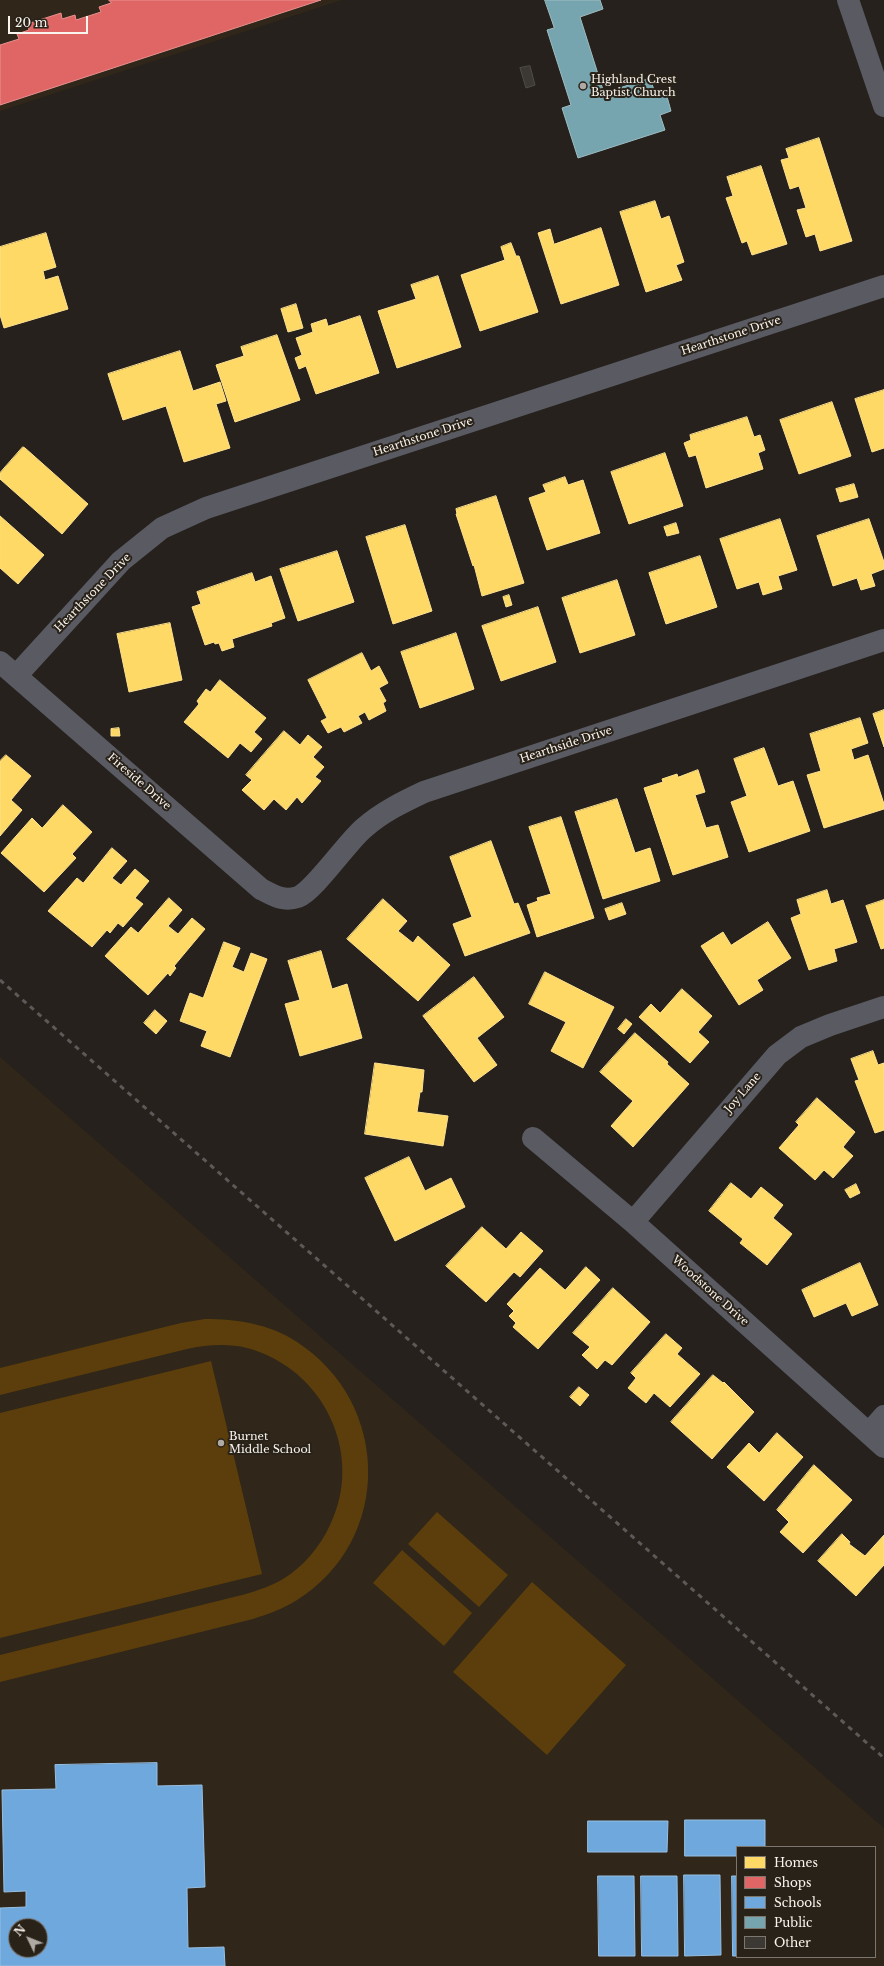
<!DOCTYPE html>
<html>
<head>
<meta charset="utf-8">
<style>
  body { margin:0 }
  #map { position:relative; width:884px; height:1966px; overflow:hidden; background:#26211c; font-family:"Libre Baskerville",serif }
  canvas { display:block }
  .legend { position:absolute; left:736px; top:1846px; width:140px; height:112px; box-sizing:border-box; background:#292219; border:1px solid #7c766e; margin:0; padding:5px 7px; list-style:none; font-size:12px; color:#f9f4ee }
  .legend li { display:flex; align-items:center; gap:8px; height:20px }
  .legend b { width:20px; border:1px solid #7c766e }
  .north { position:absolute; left:8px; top:1918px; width:40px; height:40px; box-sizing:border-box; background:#292219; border:1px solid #7c766e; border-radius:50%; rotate:313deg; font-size:11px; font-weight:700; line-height:16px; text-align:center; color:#f9f4ee }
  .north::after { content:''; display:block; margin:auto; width:14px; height:18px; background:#afaaa4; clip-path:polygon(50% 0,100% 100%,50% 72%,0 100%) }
  .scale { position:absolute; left:8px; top:16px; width:80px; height:18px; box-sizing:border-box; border:2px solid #f9f4ee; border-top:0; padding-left:5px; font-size:12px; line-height:14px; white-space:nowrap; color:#f9f4ee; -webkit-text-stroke:3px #292219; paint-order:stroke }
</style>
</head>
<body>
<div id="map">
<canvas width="884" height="1966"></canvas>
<ul class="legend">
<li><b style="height:11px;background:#ffd966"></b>Homes</li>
<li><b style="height:11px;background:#e06666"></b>Shops</li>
<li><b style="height:11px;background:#6fa8dc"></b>Schools</li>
<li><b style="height:11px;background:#76a5af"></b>Public</li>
<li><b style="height:11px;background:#3c3834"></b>Other</li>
</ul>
<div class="north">N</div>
<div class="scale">20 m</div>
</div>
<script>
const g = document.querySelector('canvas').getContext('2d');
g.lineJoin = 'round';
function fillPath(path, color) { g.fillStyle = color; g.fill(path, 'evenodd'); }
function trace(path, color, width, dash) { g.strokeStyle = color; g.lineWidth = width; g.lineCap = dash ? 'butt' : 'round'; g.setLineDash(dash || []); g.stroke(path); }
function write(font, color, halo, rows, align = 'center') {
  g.font = font + ' "Libre Baskerville",serif'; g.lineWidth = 4; g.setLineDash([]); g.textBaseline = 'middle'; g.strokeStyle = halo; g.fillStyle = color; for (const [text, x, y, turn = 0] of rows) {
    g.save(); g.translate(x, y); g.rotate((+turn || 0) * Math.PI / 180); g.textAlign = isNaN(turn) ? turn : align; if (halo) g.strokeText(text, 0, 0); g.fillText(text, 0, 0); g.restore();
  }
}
fillPath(new Path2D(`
  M 0,0 L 342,0 L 0,111 Z
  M 0,1057 L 884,1828 L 884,1966 L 0,1966 ZM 737,1847 L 875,1847 L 875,1957 L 737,1957 ZM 16,1926 L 40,1926 L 40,1950 L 16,1950 Z`), '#302619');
fillPath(new Path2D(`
  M 205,1319 C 237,1319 270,1324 297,1342 C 391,1403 393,1540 297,1600 C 283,1609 268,1614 253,1619 L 0,1682 L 0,1655 L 246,1594 C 259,1590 271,1586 283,1579 C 303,1567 320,1547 330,1525 C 365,1454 323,1368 247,1348 C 227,1343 207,1345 187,1349 L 0,1395 L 0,1368 L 181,1323 Z
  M 211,1361 L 262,1574 L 0,1638 L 0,1413 Z
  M 437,1512 L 508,1575 L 479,1607 L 408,1544 Z
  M 402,1550 L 472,1613 L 444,1646 L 373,1583 Z
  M 532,1582 L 626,1665 L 547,1755 L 453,1672 Z`), '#5b3e0b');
const homes = new Path2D(`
  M 819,138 L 852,241 L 820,251 L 815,234 L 806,237 L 797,210 L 806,208 L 799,186 L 790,189 L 781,160 L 789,158 L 786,149 Z
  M 761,166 L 787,244 L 752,255 L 747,241 L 742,243 L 726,198 L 733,196 L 727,177 Z
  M 655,201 L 661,219 L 669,216 L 684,262 L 676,265 L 682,280 L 646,292 L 620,212 Z
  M 601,228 L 619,285 L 561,304 L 538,233 L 550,229 L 554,244 Z
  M 46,233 L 56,267 L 43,271 L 45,280 L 58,276 L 68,309 L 4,328 L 0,315 L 0,247 Z
  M 511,243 L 516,256 L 519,256 L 538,312 L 480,331 L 461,275 L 505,260 L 501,247 Z
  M 438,276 L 461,347 L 397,368 L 378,311 L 416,299 L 411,285 Z
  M 296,304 L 303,328 L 288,332 L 281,309 Z
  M 360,316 L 379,373 L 316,394 L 306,366 L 299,369 L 295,358 L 302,355 L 296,338 L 313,332 L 311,324 L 326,319 L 328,326 Z
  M 277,335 L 300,400 L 235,422 L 216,365 L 244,356 L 241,347 Z
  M 180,351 L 193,391 L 220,382 L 226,401 L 216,404 L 230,448 L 184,462 L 166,406 L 123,420 L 108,374 Z
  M 884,390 L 884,448 L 872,452 L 855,399 Z
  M 832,402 L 851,456 L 799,474 L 780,420 Z
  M 747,417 L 754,437 L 760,435 L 765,450 L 758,453 L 763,469 L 706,488 L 696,455 L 689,457 L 684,443 L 691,440 L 690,435 Z
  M 23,447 L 25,448 L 88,504 L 62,534 L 0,479 L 0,473 Z
  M 665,453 L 683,506 L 629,524 L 611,472 Z
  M 565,477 L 568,485 L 583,480 L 600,533 L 547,550 L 529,498 L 546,492 L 543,485 Z
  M 854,484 L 858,497 L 840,502 L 836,489 Z
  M 496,496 L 524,583 L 482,596 L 474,565 L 473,566 L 456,514 L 457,514 L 456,509 Z
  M 0,516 L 44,555 L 18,584 L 0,568 Z
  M 780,519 L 797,570 L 778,576 L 782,589 L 763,595 L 759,582 L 737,589 L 720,539 Z
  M 869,519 L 884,562 L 884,569 L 871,574 L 875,586 L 861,590 L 857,578 L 833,586 L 817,536 Z
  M 676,523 L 679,533 L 667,536 L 664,527 Z
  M 405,525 L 432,611 L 393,624 L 366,537 Z
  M 337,551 L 354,602 L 298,621 L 280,569 Z
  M 700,556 L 717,607 L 666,624 L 649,573 Z
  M 252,573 L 255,582 L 271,576 L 285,618 L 271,623 L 272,626 L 232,639 L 234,647 L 222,651 L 219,643 L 215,644 L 214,642 L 205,645 L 192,607 L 201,604 L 197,592 Z
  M 617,580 L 635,635 L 580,653 L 562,598 Z
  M 509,595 L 512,605 L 506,607 L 503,597 Z
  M 538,607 L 556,662 L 501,681 L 482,626 Z
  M 170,623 L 182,680 L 129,692 L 117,634 Z
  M 456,633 L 474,689 L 420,708 L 401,652 Z
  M 362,653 L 371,671 L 379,666 L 388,683 L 379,688 L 386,701 L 383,703 L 386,711 L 369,720 L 365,712 L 358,716 L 362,723 L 344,732 L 341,727 L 328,733 L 321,721 L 327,718 L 308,680 Z
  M 220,680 L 266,718 L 254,732 L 262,739 L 251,752 L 240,743 L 228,758 L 184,722 L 199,704 L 197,701 L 206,689 L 210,692 Z
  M 884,710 L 884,747 L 873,714 Z
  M 860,718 L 868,743 L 851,749 L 854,760 L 868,755 L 884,804 L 884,809 L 824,828 L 807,775 L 821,771 L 810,734 Z
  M 119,728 L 120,736 L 111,736 L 111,729 Z
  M 284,731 L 300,745 L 308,735 L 322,747 L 313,757 L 324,767 L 315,777 L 321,781 L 302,803 L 297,797 L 286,810 L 274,799 L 264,810 L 242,790 L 252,780 L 246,775 Z
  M 764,748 L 778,786 L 793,781 L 810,831 L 749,852 L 731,802 L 747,796 L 734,759 Z
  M 6,755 L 31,776 L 11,800 L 22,810 L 0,836 L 0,761 Z
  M 698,770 L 705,792 L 695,795 L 706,828 L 718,825 L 728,857 L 673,875 L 644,788 L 663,782 L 662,779 L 677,774 L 678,777 Z
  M 617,799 L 635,853 L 650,848 L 660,881 L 603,899 L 575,812 Z
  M 63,805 L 92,832 L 72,854 L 76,858 L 44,892 L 1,853 L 32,818 L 42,828 Z
  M 561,817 L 594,918 L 537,937 L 527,905 L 538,901 L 537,898 L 551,894 L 529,827 Z
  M 491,841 L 514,904 L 518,903 L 530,933 L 465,956 L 453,924 L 472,917 L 450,857 Z
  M 112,848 L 127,861 L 112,878 L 121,885 L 135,869 L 149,881 L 135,898 L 143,904 L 123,927 L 118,923 L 110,933 L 107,930 L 92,947 L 48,911 L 77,878 L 83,883 Z
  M 827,890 L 831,904 L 843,900 L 857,942 L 834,949 L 837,961 L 809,970 L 791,918 L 801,914 L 797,900 Z
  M 169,898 L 182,910 L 168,926 L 178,934 L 192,918 L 205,929 L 174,966 L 176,968 L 170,976 L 168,973 L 148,995 L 105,956 L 131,927 L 138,933 Z
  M 383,899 L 407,921 L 398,931 L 413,943 L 418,936 L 450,965 L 418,1001 L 347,939 Z
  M 884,900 L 884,948 L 881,949 L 866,906 Z
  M 622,903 L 626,914 L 609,920 L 605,909 Z
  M 768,922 L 791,958 L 757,980 L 763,990 L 739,1005 L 701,946 L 723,932 L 731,945 Z
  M 224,942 L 240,948 L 232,967 L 244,972 L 251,953 L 267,959 L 230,1057 L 201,1046 L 207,1031 L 180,1021 L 190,993 L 203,998 Z
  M 321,951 L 332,989 L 347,984 L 362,1038 L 300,1056 L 285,1004 L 300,1000 L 288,961 Z
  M 545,972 L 614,1007 L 583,1068 L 551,1051 L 566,1022 L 529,1004 Z
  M 474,977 L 504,1017 L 477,1038 L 497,1065 L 474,1082 L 423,1016 Z
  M 682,989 L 712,1016 L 698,1032 L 709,1042 L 690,1063 L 639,1017 L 651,1004 L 660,1013 Z
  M 155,1010 L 167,1021 L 156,1034 L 144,1023 Z
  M 626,1019 L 632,1024 L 624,1034 L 618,1029 Z
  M 635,1033 L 668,1062 L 667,1064 L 689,1084 L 633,1147 L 611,1126 L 633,1101 L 600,1072 Z
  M 873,1051 L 878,1065 L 884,1063 L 884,1130 L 875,1133 L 855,1081 L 859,1080 L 851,1059 Z
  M 375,1063 L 424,1070 L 422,1092 L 420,1092 L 417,1112 L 448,1116 L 443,1146 L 365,1134 Z
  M 817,1098 L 855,1132 L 843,1147 L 853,1156 L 833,1178 L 824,1170 L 815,1180 L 779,1148 L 799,1125 L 796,1122 Z
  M 409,1157 L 425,1191 L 451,1178 L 465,1207 L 395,1241 L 365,1178 Z
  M 731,1183 L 751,1199 L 761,1187 L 783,1205 L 773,1218 L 792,1234 L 767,1265 L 740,1243 L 743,1239 L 709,1211 Z
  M 856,1184 L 860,1193 L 850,1198 L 845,1190 Z
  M 482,1227 L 506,1249 L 521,1232 L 543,1251 L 520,1277 L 514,1272 L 486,1302 L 446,1266 Z
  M 860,1263 L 878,1305 L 852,1316 L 846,1303 L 814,1317 L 802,1290 Z
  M 586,1267 L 600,1280 L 538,1349 L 513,1327 L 516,1323 L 509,1316 L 514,1311 L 507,1304 L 540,1268 L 565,1290 Z
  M 613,1288 L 650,1322 L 612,1365 L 605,1360 L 597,1369 L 582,1355 L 590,1347 L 573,1333 Z
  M 666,1334 L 682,1348 L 677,1354 L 700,1374 L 670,1407 L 654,1393 L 646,1403 L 628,1388 L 636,1378 L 631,1373 Z
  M 713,1375 L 723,1383 L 724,1382 L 754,1412 L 712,1459 L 671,1422 Z
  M 579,1387 L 589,1395 L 580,1406 L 570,1397 Z
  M 777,1433 L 803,1457 L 764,1501 L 727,1467 L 749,1443 L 759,1453 Z
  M 814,1465 L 852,1500 L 803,1553 L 780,1532 L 789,1522 L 777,1510 Z
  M 842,1534 L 850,1542 L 849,1544 L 865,1556 L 884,1535 L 884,1565 L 856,1596 L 818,1561 Z`);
fillPath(homes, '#ffd966');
trace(homes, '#fde18f', 1);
const shops = new Path2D(`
  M 109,0 L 321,0 L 0,105 L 0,45 L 19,39 L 17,34 L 29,30 L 27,24 L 61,13 L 62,19 L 75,15 L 76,20 L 101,12 L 99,7 L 111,3 Z`);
fillPath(shops, '#e06666');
trace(shops, '#e8918f', 1);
const schools = new Path2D(`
  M 157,1763 L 157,1786 L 202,1785 L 205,1887 L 187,1888 L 188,1948 L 224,1947 L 225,1966 L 0,1966 L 0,1908 L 26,1907 L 26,1891 L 4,1892 L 2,1790 L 56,1789 L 55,1765 ZM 16,1926 L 40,1926 L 40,1950 L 16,1950 Z
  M 685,1820 L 765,1820 L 765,1847 L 737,1847 L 737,1856 L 685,1856 Z
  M 588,1821 L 668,1821 L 667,1852 L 588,1852 Z
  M 684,1875 L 720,1875 L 721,1955 L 685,1956 Z
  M 598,1876 L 634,1876 L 635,1956 L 599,1956 Z
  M 641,1876 L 677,1876 L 678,1956 L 642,1956 Z
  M 732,1876 L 737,1876 L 737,1956 L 733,1956 Z`);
fillPath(schools, '#6fa8dc');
trace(schools, '#98bfe1', 1);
const public = new Path2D(`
  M 545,0 L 600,0 L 603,9 L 580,17 L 604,93 L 650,78 L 656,96 L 666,93 L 671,111 L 660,115 L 665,130 L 578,158 L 562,108 L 571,105 L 547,30 L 554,28 Z`);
fillPath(public, '#76a5af');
trace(public, '#9dbdc2', 1);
const building = new Path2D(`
  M 530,66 L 535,85 L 526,88 L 520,68 Z`);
fillPath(building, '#3c3834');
trace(building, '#504c47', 1);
trace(new Path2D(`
  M 848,0 L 884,106
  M 0,662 L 261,889 C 274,896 284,902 298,897 C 314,891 348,841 364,828 C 382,812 403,802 424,792 L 884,640
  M 16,676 L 121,561 L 162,528 L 206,508 L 884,286
  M 533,1138 L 633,1222 L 884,1447
  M 633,1222 L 777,1055 L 801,1037 L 830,1025 L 884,1007
  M 869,1433 L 884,1416`), '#595a62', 22);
trace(new Path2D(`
  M 0,980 L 884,1758`), '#5c5958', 3, [5, 5]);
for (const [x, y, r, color] of [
  [583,86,4,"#afaaa4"],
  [221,1443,4,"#afaaa4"]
]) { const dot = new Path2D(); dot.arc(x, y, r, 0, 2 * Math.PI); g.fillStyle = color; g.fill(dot); trace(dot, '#292219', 1.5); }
write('11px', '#f9f4ee', '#292219', [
  ["Highland Crest",591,80],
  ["Baptist Church",591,93],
  ["Burnet",229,1437],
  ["Middle School",229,1450]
], 'left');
write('11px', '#f9f4ee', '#292219', [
  ["Hearthstone Drive",731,336,-18],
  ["Hearthstone Drive",423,437,-18],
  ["Hearthstone Drive",93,593,-46],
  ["Hearthside Drive",566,745,-18],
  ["Fireside Drive",139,782,41],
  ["Joy Lane",743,1093,-49],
  ["Woodstone Drive",710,1291,42]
]);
</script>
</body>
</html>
